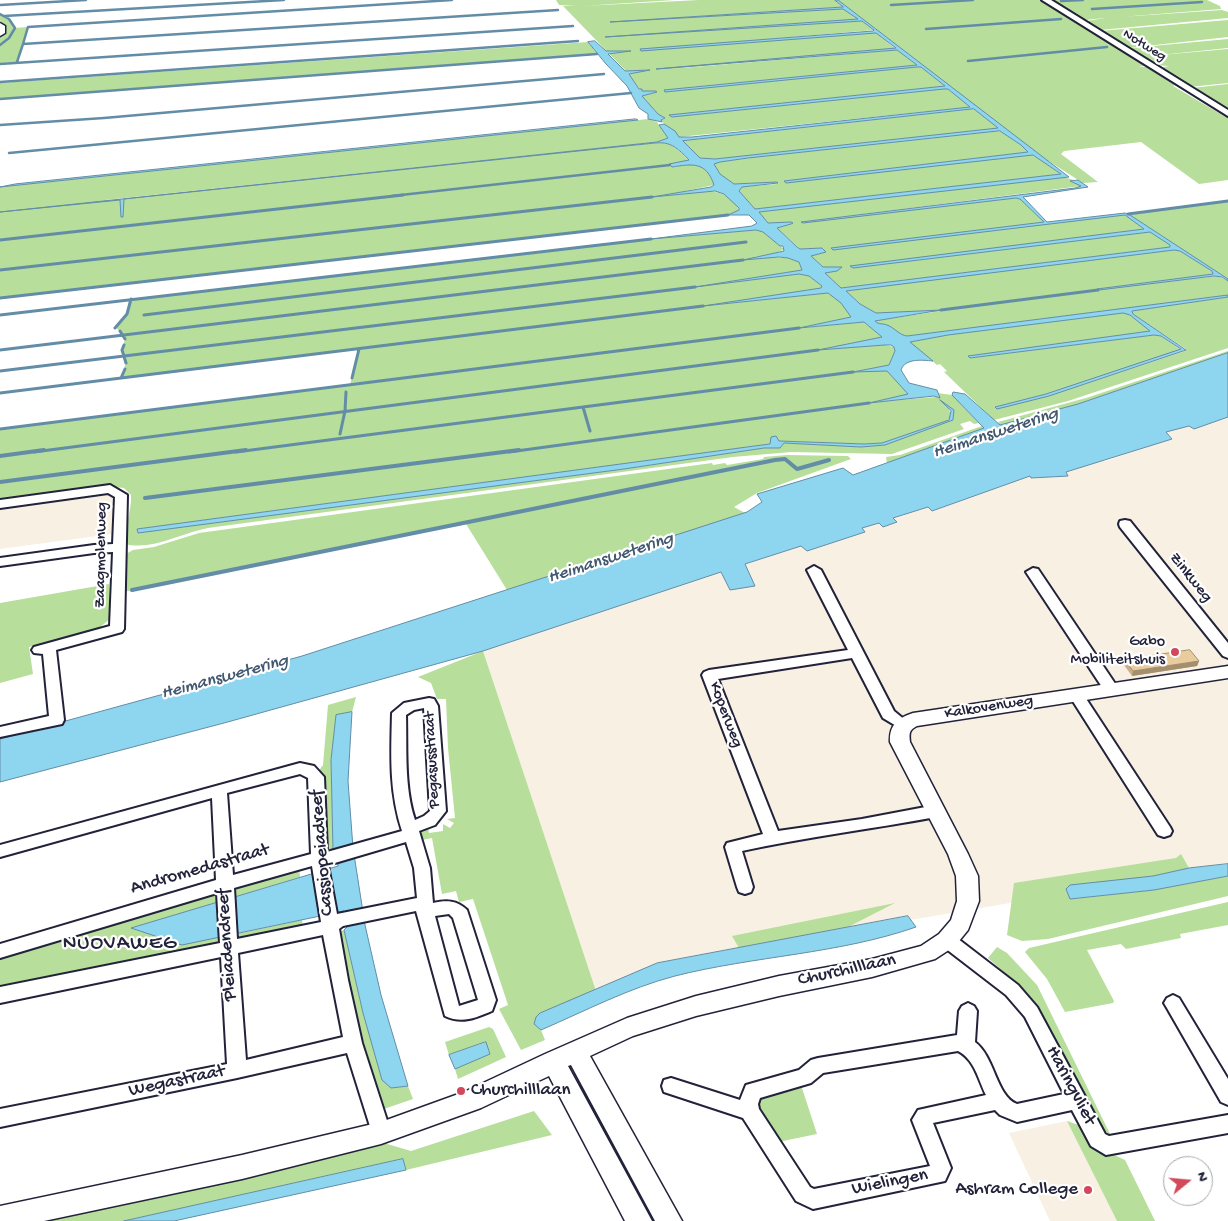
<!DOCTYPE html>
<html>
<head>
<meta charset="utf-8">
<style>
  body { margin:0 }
  #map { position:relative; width:1228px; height:1221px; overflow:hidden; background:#fff; font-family:"Gochi Hand",sans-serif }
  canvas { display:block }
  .north { position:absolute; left:1163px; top:1156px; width:50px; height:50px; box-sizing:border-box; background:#fff; border:1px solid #a7a7b1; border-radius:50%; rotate:73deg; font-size:14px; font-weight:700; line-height:20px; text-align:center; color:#22223b }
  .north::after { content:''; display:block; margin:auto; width:18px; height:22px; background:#d1495b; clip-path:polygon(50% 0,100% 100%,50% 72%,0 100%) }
</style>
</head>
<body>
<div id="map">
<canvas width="1228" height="1221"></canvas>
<div class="north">N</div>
</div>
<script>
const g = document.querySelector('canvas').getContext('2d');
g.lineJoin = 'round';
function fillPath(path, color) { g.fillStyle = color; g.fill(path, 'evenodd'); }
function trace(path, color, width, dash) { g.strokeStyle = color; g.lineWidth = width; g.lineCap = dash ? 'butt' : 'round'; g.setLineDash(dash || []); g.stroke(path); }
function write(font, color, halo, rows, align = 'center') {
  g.font = font + ' "Gochi Hand",sans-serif'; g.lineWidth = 4.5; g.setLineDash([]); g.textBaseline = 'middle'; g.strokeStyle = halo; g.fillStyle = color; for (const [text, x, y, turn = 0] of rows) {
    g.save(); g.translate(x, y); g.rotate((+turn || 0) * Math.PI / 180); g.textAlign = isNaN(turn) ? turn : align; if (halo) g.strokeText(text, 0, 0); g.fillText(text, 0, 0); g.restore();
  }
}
fillPath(new Path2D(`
  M 1228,417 L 1228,863 L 1004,904 L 657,963 L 596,991 L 483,651 L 722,572 L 754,585 L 744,565 L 801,546 L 807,550 L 865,532 L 861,528 L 879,523 L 896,522 L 893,519 L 928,507 L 933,511 L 1030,476 L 1032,478 L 1067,476 L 1066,472 L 1100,461 L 1106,461 L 1172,438 L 1166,432 L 1189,426 L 1194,429 Z
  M 110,487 L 123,490 L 127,532 L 0,549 L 0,501 Z
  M 1067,1121 L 1087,1128 L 1101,1149 L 1125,1160 L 1155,1221 L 1050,1221 L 1009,1133 Z`), '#f8f0e2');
fillPath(new Path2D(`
  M 556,0 L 674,0 L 582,6 L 699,0 L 835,0 L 843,7 L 610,22 L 843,9 L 858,19 L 605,37 L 858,21 L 862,21 L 874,30 L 640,50 L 876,33 L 896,49 L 658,70 L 897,50 L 917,65 L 692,87 L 665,92 L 917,67 L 921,67 L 945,86 L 670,115 L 672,117 L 944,89 L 948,89 L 970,107 L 679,137 L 660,120 L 665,119 L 658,114 L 642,96 L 657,92 L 641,91 L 629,74 L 649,70 L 626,71 L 563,6 L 576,6 L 559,5 Z
  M 838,0 L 1041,0 L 1130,56 L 1138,59 L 1145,66 L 1138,67 L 1146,67 L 1175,85 L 1173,86 L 1224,116 L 1228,117 L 1228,180 L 1199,184 L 1141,142 L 1064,151 L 1061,154 L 1098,182 L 1083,183 L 1042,157 Z
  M 1051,0 L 1207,0 L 1220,6 L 1221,9 L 1120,17 L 1222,10 L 1228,12 L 1228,18 L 1100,30 L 1086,22 L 1087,21 L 1105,18 L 1085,20 Z
  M 0,14 L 9,19 L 15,28 L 28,27 L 16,62 L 0,63 L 0,37 L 5,27 L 0,20 Z
  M 1228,20 L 1228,37 L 1128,48 L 1100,31 Z
  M 1228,39 L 1228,48 L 1150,56 L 1228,49 L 1228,83 L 1189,87 L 1159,68 L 1169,66 L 1153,65 L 1131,48 Z
  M 588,42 L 597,54 L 0,99 L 0,83 Z
  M 1228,84 L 1228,111 L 1192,88 Z
  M 974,109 L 998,128 L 715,159 L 700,158 L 683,141 Z
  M 648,119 L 657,122 L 668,138 L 657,142 L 96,201 L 121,199 L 121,217 L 123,216 L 124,199 L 635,145 C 665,143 667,137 689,161 L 669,164 L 672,167 C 693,164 706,161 714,185 L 662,196 C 687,194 726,181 739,210 L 728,215 L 0,299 L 0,187 Z
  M 1000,131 L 1021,145 L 1028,152 L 784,181 L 1033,155 L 1061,174 L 755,209 L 739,191 L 742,187 L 777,184 L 777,182 L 734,184 L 720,174 L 714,165 L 714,163 L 748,158 Z
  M 1063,177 L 1074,180 L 1071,181 L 1081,186 L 802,222 L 1016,198 L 1020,199 L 1044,222 L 831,249 L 1125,215 L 1144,229 L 853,268 L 1150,232 L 1171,245 L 1170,247 L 841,288 L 826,274 L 823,267 L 810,255 L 822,253 L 824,249 L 822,248 L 800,249 L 777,228 L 791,224 L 791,222 L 768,223 L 759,212 Z
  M 1228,200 L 1228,279 L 1130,215 Z
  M 756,230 L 763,232 L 784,249 L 775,254 L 754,257 L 788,258 L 799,262 L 802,270 L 708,285 L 799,274 L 809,276 L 822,286 L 821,288 L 713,305 L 828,293 L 840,301 L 852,317 L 801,328 L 864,322 L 882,337 L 825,349 L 885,345 L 894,347 L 895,351 L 889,365 L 858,371 L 887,371 L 908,393 L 907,395 L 875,402 L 936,397 L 938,396 L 937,393 L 952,395 L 979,423 L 974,424 L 970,421 L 960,424 L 964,429 L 892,454 L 791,452 L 733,457 L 208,528 C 181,533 152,551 125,544 C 124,527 132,511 131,495 L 124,488 L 106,486 L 0,500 L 0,429 L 350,385 L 359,349 L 121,378 L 126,363 L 122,350 L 125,339 L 124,335 L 115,327 L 127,314 L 131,299 L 651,239 ZM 949,408 L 954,413 L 953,420 L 885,445 L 861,447 L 784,443 L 780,448 L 764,448 L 624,469 L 138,532 L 137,529 L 763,445 L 771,444 L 775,436 L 779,441 L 864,444 L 882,443 L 946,422 L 951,417 Z
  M 1174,250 L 1180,251 L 1212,271 L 1213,274 L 1097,289 L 1218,276 L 1228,281 L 1228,295 L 907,336 C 895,335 892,324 877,324 L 874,321 L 934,312 L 876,313 L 860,304 L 845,290 Z
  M 1228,297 L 1228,348 L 1068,401 L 994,420 L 944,372 L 947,371 L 940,364 L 937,365 L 909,342 L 948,335 L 1123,313 L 1130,315 L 1151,331 L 969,356 L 971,358 L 1154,335 L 1161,336 L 1181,350 L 1046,394 L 995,407 L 1049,396 L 1185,351 L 1186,349 L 1133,314 L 1132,311 Z
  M 1228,351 L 1228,353 L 1078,404 L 1000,425 L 998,422 L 1086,398 Z
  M 982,426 L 985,428 L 887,463 L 886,457 L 900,455 Z
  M 787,455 L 848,456 L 851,459 L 757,493 L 734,507 L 747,514 L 507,590 L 466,524 L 123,592 L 124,555 L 133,550 L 154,547 L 199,533 L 712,463 L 713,465 L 725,463 L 727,465 L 763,459 L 764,457 Z
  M 109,584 L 110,619 L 94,632 L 29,647 L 33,674 L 0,683 L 0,603 Z
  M 483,651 L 596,991 L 540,1013 L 534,1024 L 541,1030 L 545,1040 L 521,1050 L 499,1009 L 508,1005 L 473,899 L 459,902 L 456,891 L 442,894 L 432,838 L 422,840 L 420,831 L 428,826 L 429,833 L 443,831 L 443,824 L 450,828 L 454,823 L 447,819 L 455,818 L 448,748 L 446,699 L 437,699 L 431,683 L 418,677 Z
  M 356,697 L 352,712 L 336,716 L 331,760 L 333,850 L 326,848 L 320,769 L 323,765 L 328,705 Z
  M 1181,854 L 1189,868 L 1153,876 L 1066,889 L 1071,899 L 1154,890 L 1228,876 L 1228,896 L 1048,939 L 1022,941 L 1007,935 L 1014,883 L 1176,858 Z
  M 299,867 L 300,877 L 231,898 L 231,887 Z
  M 219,890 L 220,902 L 132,928 L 223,937 L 222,945 L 0,988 L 0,955 Z
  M 1228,902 L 1228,925 L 1180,934 L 1181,938 L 1126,949 L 1121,944 L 1087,950 L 1114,1001 L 1113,1003 L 1065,1012 L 1047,979 L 1025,952 L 1029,948 Z
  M 895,903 L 848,927 L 739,948 L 732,936 Z
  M 302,920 L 303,928 L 232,944 L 232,935 Z
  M 344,930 L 363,1013 L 391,1088 L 408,1086 L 413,1099 L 381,1110 L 362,1047 L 336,933 Z
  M 997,947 L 1007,953 L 1037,985 L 1111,1136 L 1102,1128 L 1037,1006 L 1025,991 L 988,958 Z
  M 489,1027 L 493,1029 L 506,1057 L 458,1079 L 455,1069 L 490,1053 L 485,1042 L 449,1055 L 445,1042 Z
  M 801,1085 L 817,1134 L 778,1142 L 754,1103 L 759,1096 Z
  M 534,1111 L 552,1135 L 406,1170 L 403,1159 L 124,1221 L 49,1221 L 377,1141 L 411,1151 Z
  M 1067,1121 L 1087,1128 L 1101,1149 L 1125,1160 L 1155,1221 L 1117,1221 Z`), '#b7de9a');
const water = new Path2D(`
  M 835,0 L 838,0 L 1069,177 L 759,212 L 768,223 L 791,222 L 793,223 L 791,224 L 777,228 L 797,247 L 800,249 L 822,248 L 826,252 L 811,256 L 823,267 L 842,267 L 837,271 L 825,273 L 841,288 L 1170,247 L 1170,245 L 1150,232 L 853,268 L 850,266 L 1144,229 L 1125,215 L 833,250 L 831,248 L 1044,222 L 1020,199 L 1016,198 L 803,223 L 801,222 L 1075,188 L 1081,186 L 1070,181 L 1078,180 L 1088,187 L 1023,197 L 1047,222 L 1125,213 L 1130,215 L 1228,279 L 1228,281 L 1222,277 L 1214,276 L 1099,290 L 1097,289 L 1213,274 L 1212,271 L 1180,251 L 1174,250 L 846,291 L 860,304 L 876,313 L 941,310 L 875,321 C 879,325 882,323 887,325 C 895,328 899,335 907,336 L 1228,295 L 1228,297 L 1132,311 L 1133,314 L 1186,350 L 1049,396 L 997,409 L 995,407 L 1046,394 L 1181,349 L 1161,336 L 1154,335 L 970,358 L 968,356 L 1150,331 L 1130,315 L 1123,313 L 948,335 L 910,342 L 933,361 C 922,360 905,358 901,370 L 909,383 L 937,390 L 940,398 L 934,396 L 869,403 L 908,394 L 887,371 L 853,372 L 889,365 L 895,351 L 894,347 L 891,345 L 885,345 L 818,350 L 882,337 L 864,322 L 799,328 L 851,317 L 841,303 L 828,293 L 703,306 L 821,288 L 822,286 L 809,276 L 799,274 L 695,287 L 802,270 L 799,262 L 788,258 L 779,257 L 743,260 L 784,251 L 783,246 L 780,246 L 763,232 L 756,230 L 651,239 L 752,226 L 757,223 L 749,215 L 728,215 L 739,210 L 739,208 L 724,194 L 715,191 L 652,197 L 711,187 L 714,185 C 706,161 692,164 672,167 L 669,164 L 689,160 C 668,137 663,143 635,145 L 124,199 L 123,217 L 121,217 L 120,200 L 0,212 L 657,142 L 668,138 L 659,125 L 664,124 L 675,131 L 679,137 L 692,137 L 970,107 L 948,89 L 944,89 L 672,117 L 669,115 L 945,86 L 921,67 L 917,67 L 665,92 L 664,90 L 917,65 L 897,50 L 656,69 L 896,48 L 876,33 L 641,51 L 640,49 L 873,31 L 874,30 L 862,21 L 605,37 L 858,19 L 843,9 L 610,22 L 843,7 ZM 974,109 L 998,128 L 715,159 L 700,158 L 683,141 ZM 1000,131 L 1021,145 L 1028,152 L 784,181 L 786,183 L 1033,155 L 1061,174 L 755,209 L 739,191 L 742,187 L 778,183 L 777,182 L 734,184 L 720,174 L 714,164 L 720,162 L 748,158 Z
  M 595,41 L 606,51 L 631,51 L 608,54 L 625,71 L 650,70 L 629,74 L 639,89 L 642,89 L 642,91 L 656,91 L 657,92 L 642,96 L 658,114 L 665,118 L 661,120 L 662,122 L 648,119 L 648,114 L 639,108 L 627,86 L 606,64 L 588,42 Z
  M 636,119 L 638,120 L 0,187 L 15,184 Z
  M 1228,353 L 1228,417 L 1194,429 L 1189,426 L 1166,432 L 1172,439 L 1066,472 L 1068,476 L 1031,478 L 1030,476 L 932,511 L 928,507 L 893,518 L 897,522 L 883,527 L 879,523 L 862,528 L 865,532 L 807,551 L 801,546 L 745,564 L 755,586 L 730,590 L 721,572 L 483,651 L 224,723 L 0,782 L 0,739 L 302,656 L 747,512 L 762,502 L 757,494 L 843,468 L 853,475 L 984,428 L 952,395 L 953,392 L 965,394 L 1000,425 L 1078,404 Z
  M 940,400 L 954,410 L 953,420 L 885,445 L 861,447 L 784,443 L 780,448 L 764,448 L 624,469 L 138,533 L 137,529 L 762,445 L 770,444 L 771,437 L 776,436 L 779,441 L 864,444 L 882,443 L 949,420 L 951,411 Z
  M 352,712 L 348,781 L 353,848 L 365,925 L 381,995 L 408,1086 L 391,1088 L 382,1080 L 363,1013 L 344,930 L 347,927 L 344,911 L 182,945 L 131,928 L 338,866 L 338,852 L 333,850 L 331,760 L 336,715 Z
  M 1228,864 L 1228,876 L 1154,890 L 1070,899 L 1066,889 L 1070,885 L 1153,876 L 1189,868 Z
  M 908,916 L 916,927 C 839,954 754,956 675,976 C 629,988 585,1011 541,1030 L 534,1024 L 536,1017 L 540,1013 L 657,963 Z
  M 486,1042 L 490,1054 L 455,1069 L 449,1055 Z
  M 403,1159 L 406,1170 L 174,1221 L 124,1221 Z`);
fillPath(water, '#8ed5ef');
trace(water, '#638da7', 1);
trace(new Path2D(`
  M 452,0 L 28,27 L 23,44 L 558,10
  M 1061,1 L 1083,0
  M 0,5 L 86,0
  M 891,5 L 973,0
  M 1092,9 L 1202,2
  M 0,14 L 9,19 L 15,28 L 9,38 L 0,45
  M 4,16 L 284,0
  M 926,29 L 1061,19
  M 968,61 L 1107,47
  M 17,62 L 23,44
  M 0,64 L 573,26
  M 0,82 L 578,41
  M 0,99 L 597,54
  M 0,125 L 104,118 L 604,74
  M 9,153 L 631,93
  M 392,196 L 670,165`), '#638da7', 2.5);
trace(new Path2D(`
  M 1128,214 L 1228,201
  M 0,240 L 403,195
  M 0,270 L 652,197
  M 0,298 L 728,215
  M 941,310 L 1098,290
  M 0,315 L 651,239
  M 144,315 L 746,242
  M 115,328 L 127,314 L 131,299
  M 120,331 L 125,339
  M 124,345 L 122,350 L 126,363
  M 0,350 L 743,260
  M 0,371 L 695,287
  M 121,378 L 125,369
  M 352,378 L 359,349
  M 0,393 L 703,306
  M 583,407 L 590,431
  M 0,429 L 799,328
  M 340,434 L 345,411 L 346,392
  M 34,452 L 818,350
  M 236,452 L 853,372
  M 509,452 L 869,403`), '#638da7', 3);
trace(new Path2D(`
  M 0,456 L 44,450
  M 0,482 L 246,450
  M 145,498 L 519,450
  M 132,590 L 775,460 L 785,459 L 797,469 L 829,460`), '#638da7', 4);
const minor = new Path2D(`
  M 1042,0 L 1051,0 L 1228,110 L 1228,116 Z
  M 110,485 L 127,495 L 124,629 L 122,632 L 56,650 L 64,720 L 62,724 L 0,737 L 0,727 L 49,716 L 43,654 L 34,653 L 32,650 L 34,647 L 110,626 L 113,552 L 94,553 L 0,566 L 0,558 L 94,545 L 113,544 L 115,497 L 108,493 L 0,508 L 0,500 Z
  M 1125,520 L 1130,521 L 1228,643 L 1228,658 L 1223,656 L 1120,527 L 1119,524 L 1120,521 Z
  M 814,566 L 821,570 L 894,711 L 911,725 L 908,729 L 903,730 L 883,718 L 852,658 L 718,679 L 778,831 L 862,819 L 936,805 L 942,807 L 944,811 L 942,815 L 936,817 C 872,829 806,837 742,851 L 753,887 L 751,892 L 745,894 L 739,892 L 737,887 L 725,847 L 727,843 L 763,834 L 702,675 L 704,672 L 709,670 L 848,650 L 807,570 Z
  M 1033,568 L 1038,569 L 1116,685 L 1118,689 L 1116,693 L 1106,693 L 1026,572 Z
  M 1076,690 L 1081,691 L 1170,827 L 1172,831 L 1170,835 L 1164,837 L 1158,835 L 1069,695 L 1071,691 Z
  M 429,698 L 434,699 L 438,706 L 446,811 L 435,825 L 419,831 L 430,868 L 433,903 C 446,900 457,900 467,910 L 496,1000 L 492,1011 C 475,1018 462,1024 445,1016 L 416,911 L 343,926 L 339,929 L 348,980 L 362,1043 L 391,1133 L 388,1139 L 381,1142 L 374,1139 L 347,1053 L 237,1078 L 0,1127 L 0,1109 L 227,1064 L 221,957 L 0,1003 L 0,987 L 220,943 L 217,893 L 0,958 L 0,944 L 216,880 L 212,798 L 0,857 L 0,845 L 300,763 L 314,766 L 324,777 L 327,852 L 402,831 C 389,791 391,755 392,713 L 404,703 ZM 424,708 L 430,811 L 424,816 L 415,820 C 404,787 407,749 406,715 L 414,710 ZM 300,774 L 308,778 L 311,854 L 233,875 L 227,793 ZM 406,842 L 414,868 L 417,898 L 337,914 L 328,865 ZM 312,866 L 321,922 L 237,939 L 234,888 ZM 449,914 L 453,918 L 478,1000 L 459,1006 L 435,916 ZM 323,935 L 343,1037 L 246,1060 L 238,953 Z
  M 947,933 L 953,935 L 1018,985 L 1037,1007 L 1105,1134 L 1109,1136 L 1228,1115 L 1228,1133 L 1106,1155 L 1091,1146 L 1072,1110 L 1017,1122 L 1000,1115 L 995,1110 L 933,1123 L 951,1168 L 945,1181 L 813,1209 L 796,1201 L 743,1118 L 664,1092 L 662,1086 L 664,1080 L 671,1078 L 740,1100 L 746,1085 L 799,1070 L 811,1060 L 818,1058 L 957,1035 L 959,1011 L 962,1006 L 968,1003 L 974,1006 L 977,1011 L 975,1042 C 995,1057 996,1096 1017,1104 L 1064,1094 L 1025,1017 L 1006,995 L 941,945 L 938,940 L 941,935 ZM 958,1051 C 975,1060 978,1079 986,1095 L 918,1110 L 912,1120 L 930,1166 L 814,1189 L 810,1187 L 759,1109 L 758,1104 L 760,1098 L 811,1083 L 823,1073 Z
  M 1173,995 L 1179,998 L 1228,1079 L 1228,1105 L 1221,1102 L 1167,1008 L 1164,1003 L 1167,998 Z`);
const tertiary = new Path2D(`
  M 0,23 L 5,26 L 5,33 L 0,36 Z
  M 1228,666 L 1228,678 L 917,726 C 909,730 909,733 910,742 L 968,854 L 978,876 L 979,901 L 968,930 L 955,946 L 935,959 L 872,977 L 779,996 L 696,1016 L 633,1036 L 590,1056 L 682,1221 L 655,1221 L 571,1065 L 568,1066 L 652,1221 L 625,1221 L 549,1076 L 481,1108 L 381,1144 L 242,1179 L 44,1221 L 0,1221 L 0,1206 L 242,1155 L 381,1122 L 464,1092 L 545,1054 L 627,1018 L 696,996 L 779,976 L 872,959 L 921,946 L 939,934 L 951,920 L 957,901 L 956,876 L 948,854 L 890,742 C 889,725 898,718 913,713 Z`);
trace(minor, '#22223b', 4);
trace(tertiary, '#22223b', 3);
fillPath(minor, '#fff');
fillPath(tertiary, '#fff');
fillPath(new Path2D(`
  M 1125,660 L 1199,661 L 1197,666 L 1132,676 L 1124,665 Z`), '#c8af87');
fillPath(new Path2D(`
  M 1199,661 L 1197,666 L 1132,676 L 1133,671 Z`), '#a38f6e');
const building = new Path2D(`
  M 1190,650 L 1199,661 L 1133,671 L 1125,660 Z`);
fillPath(building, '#e9cc9d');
trace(building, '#a38f6e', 1);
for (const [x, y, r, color] of [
  [1175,652,5,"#d1495b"],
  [461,1091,5,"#d1495b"],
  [1088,1190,5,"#d1495b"]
]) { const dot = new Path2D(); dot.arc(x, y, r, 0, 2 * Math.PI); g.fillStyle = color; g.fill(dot); trace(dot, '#fff', 2); }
write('14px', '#22223b', '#fff', [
  ["Notweg",1144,46,32]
]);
write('16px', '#22223b', '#fff', [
  ["Zaagmolenweg",102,555,-89],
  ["Zinkweg",1190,578,51],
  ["Kalkovenweg",989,708,-9],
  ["Koperweg",725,715,69],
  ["Pegasusstraat",433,760,-93]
]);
write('16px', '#22223b', '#fff', [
  ["Gabo",1165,643],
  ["Mobiliteitshuis",1165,661]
], 'right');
write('italic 18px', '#425871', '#fff', [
  ["Heimanswetering",996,434,-18],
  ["Heimanswetering",611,559,-18],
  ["Heimanswetering",225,678,-15]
]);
write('19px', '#22223b', '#fff', [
  ["Cassiopeiadreef",323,853,-95],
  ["Andromedastraat",200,870,-16],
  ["Pleiadendreef",228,945,-94],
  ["Churchilllaan",847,971,-12],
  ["Wegastraat",177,1082,-12],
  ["Haringvliet",1070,1086,62],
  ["Wielingen",890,1183,-11]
]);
write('19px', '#22223b', '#fff', [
  ["Churchilllaan",471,1091],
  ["Ashram College",1078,1190,"right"]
], 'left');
g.letterSpacing = '1px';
write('21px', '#22223b', '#fff', [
  ["NUOVAWEG",120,945]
]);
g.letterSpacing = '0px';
</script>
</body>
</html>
